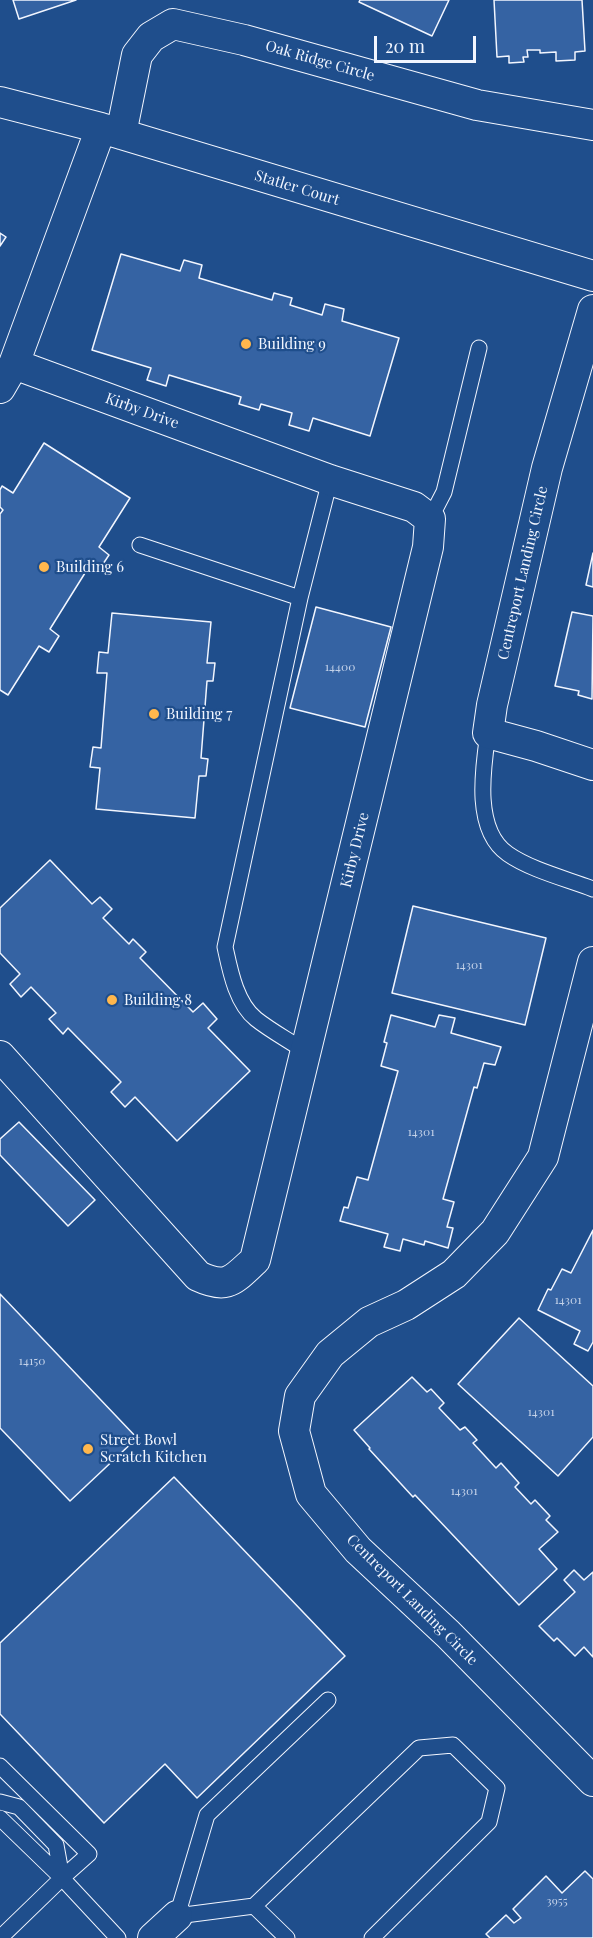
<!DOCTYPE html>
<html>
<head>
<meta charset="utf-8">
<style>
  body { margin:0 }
  #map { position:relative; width:593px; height:1938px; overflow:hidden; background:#1f4e8c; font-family:"Playfair Display",serif }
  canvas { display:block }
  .scale { position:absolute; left:374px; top:36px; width:102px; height:27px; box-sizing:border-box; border:3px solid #f2f6ff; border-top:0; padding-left:8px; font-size:18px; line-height:21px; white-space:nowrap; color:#f2f6ff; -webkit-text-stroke:4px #1f4e8c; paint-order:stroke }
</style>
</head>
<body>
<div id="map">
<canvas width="593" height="1938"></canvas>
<div class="scale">20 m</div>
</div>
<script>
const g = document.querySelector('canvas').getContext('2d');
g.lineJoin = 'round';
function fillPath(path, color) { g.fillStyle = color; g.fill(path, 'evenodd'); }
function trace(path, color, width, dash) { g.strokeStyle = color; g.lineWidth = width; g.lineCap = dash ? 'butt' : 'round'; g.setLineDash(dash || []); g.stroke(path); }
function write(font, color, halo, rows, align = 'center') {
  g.font = font + ' "Playfair Display",serif'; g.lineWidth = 4.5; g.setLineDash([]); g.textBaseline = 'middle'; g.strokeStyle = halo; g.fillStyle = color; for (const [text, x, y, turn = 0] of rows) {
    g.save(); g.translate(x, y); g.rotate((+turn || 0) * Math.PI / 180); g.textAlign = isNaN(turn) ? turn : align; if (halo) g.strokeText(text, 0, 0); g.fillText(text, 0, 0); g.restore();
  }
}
const building = new Path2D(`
  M 13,0 L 76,0 L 19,19 Z
  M 360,0 L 449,0 L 432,36 L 359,2 Z
  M 494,0 L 582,0 L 585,51 L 575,52 L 575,60 L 556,61 L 556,52 L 540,53 L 540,50 L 527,50 L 528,57 L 523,57 L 524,62 L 509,63 L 509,56 L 497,57 Z
  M 0,233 L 6,237 L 0,246 Z
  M 121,254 L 180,271 L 184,260 L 202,265 L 199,278 L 272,300 L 274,293 L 292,298 L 290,305 L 322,315 L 325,304 L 344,309 L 342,321 L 399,338 L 370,436 L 313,418 L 309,431 L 289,425 L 292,413 L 261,404 L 259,410 L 239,404 L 241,397 L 169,375 L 166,386 L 147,380 L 151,368 L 92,350 Z
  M 44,443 L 130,498 L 99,547 L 109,555 L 99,570 L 90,565 L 50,629 L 59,636 L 49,652 L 39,646 L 8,695 L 0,690 L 0,514 L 3,510 L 0,507 L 0,490 L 2,486 L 13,493 Z
  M 593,553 L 593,587 L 586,585 Z
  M 316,607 L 391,627 L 365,727 L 290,708 Z
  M 572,612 L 593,616 L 592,699 L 578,695 L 579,691 L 555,686 Z
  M 112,613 L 211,622 L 207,663 L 215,663 L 213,681 L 207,681 L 201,758 L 208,759 L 206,776 L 199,776 L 195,818 L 96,809 L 100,768 L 90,767 L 93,747 L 101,748 L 107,673 L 97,673 L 99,652 L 108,653 Z
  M 50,860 L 92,904 L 100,897 L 112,909 L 103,918 L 129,944 L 133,939 L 146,952 L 140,958 L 193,1012 L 203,1003 L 217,1019 L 208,1028 L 250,1071 L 177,1141 L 135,1097 L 125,1107 L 111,1092 L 121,1082 L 68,1028 L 63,1034 L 49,1019 L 56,1013 L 31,987 L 21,997 L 10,984 L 20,974 L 0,953 L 0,908 Z
  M 413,906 L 546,938 L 525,1025 L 392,993 Z
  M 391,1015 L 435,1027 L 439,1015 L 455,1018 L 451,1033 L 501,1047 L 495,1065 L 484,1063 L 477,1088 L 474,1087 L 443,1199 L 454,1202 L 447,1227 L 453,1228 L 448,1248 L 425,1241 L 424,1245 L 403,1239 L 400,1251 L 384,1247 L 388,1234 L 340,1221 L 344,1207 L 348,1208 L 357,1177 L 368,1180 L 398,1071 L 381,1066 L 387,1043 L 384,1042 Z
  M 19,1122 L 95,1200 L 68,1226 L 0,1155 L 0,1139 Z
  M 593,1230 L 593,1342 L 588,1351 L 574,1344 L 580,1331 L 538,1310 L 548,1289 L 551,1290 L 562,1269 L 571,1273 Z
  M 0,1294 L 137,1438 L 70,1501 L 0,1428 Z
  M 519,1318 L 593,1386 L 593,1437 L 558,1476 L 458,1384 Z
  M 412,1377 L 427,1392 L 431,1389 L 444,1403 L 439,1408 L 460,1430 L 465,1427 L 477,1440 L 473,1443 L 496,1468 L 501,1463 L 519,1483 L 515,1487 L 531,1504 L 535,1500 L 550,1516 L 546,1520 L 558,1532 L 539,1549 L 557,1569 L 519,1605 L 415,1495 L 413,1497 L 369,1449 L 370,1448 L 354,1430 Z
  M 174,1477 L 345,1656 L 197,1798 L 165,1764 L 104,1823 L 0,1714 L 0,1643 Z
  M 574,1570 L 584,1580 L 593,1572 L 593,1657 L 584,1647 L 575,1656 L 557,1638 L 554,1641 L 539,1626 L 575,1592 L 564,1580 Z
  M 585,1871 L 593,1879 L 593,1938 L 490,1938 L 486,1934 L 506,1915 L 514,1923 L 521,1918 L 513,1909 L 546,1876 L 562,1893 Z`);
fillPath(building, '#3563a3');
trace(building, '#f2f6ff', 1.5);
const lane = new Path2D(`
  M 430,519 L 444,492 L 479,348
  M 140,545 L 300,598
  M 488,733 C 483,768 473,830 508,854 C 531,870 567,879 593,889
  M 306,1052 C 290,1041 271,1031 256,1019 C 236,1003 230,970 225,947 L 300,598 L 330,480
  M 328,1700 L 207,1815 L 177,1916 L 254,1906 L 419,1748 L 453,1745 L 497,1788 L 489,1822 L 372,1938
  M 0,1766 L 89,1854 L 62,1878 L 118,1938
  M 0,1802 L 19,1807 L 56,1845 L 62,1878
  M 0,1818 L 62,1878
  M 254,1906 L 287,1938
  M 0,1938 L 62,1878`);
const street = new Path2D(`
  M 0,102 L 101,128 L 593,276
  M 121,134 L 137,55 L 151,37 L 173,24 L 244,40 L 477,105 L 593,125
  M 593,310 L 547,468 L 492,705 L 488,733 L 536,746 L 593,765
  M 0,388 L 14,364
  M 593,962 L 543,1157 L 495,1232 L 454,1274 L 406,1305 L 369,1322 L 330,1354 L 300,1396 L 294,1431 L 311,1494 L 358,1550 L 448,1634 L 593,1781
  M 0,1056 L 198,1276 C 228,1290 233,1280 255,1260 L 428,547 L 430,519 L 414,507 L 330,480 L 14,364 L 101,128
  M 153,1938 L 177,1916`);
trace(lane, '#f2f6ff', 17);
trace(street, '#f2f6ff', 32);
trace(lane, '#1f4e8c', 15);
trace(street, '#1f4e8c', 30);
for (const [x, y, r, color] of [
  [246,344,6,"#ffb74d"],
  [44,567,6,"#ffb74d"],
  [154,714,6,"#ffb74d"],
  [112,1000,6,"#ffb74d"],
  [88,1449,6,"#ffb74d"]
]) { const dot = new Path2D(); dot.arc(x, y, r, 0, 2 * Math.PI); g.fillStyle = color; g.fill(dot); trace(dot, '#1f4e8c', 2); }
write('12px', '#c3d1e8', null, [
  ["14400",340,667],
  ["14301",469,965],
  ["14301",421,1132],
  ["14301",568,1300],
  ["14150",32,1361],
  ["14301",541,1412],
  ["14301",464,1491],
  ["3955",557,1901]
]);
write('15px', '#f2f6ff', '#1f4e8c', [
  ["Oak Ridge Circle",320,61,16],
  ["Statler Court",297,188,17],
  ["Kirby Drive",142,411,20],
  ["Centreport Landing Circle",523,573,-77],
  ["Kirby Drive",355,850,-76],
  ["Centreport Landing Circle",412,1600,45]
]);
write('15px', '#f2f6ff', '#1f4e8c', [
  ["Building 9",258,344],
  ["Building 6",56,567],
  ["Building 7",166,714],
  ["Building 8",124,1000],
  ["Street Bowl",100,1440],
  ["Scratch Kitchen",100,1457]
], 'left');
</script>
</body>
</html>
